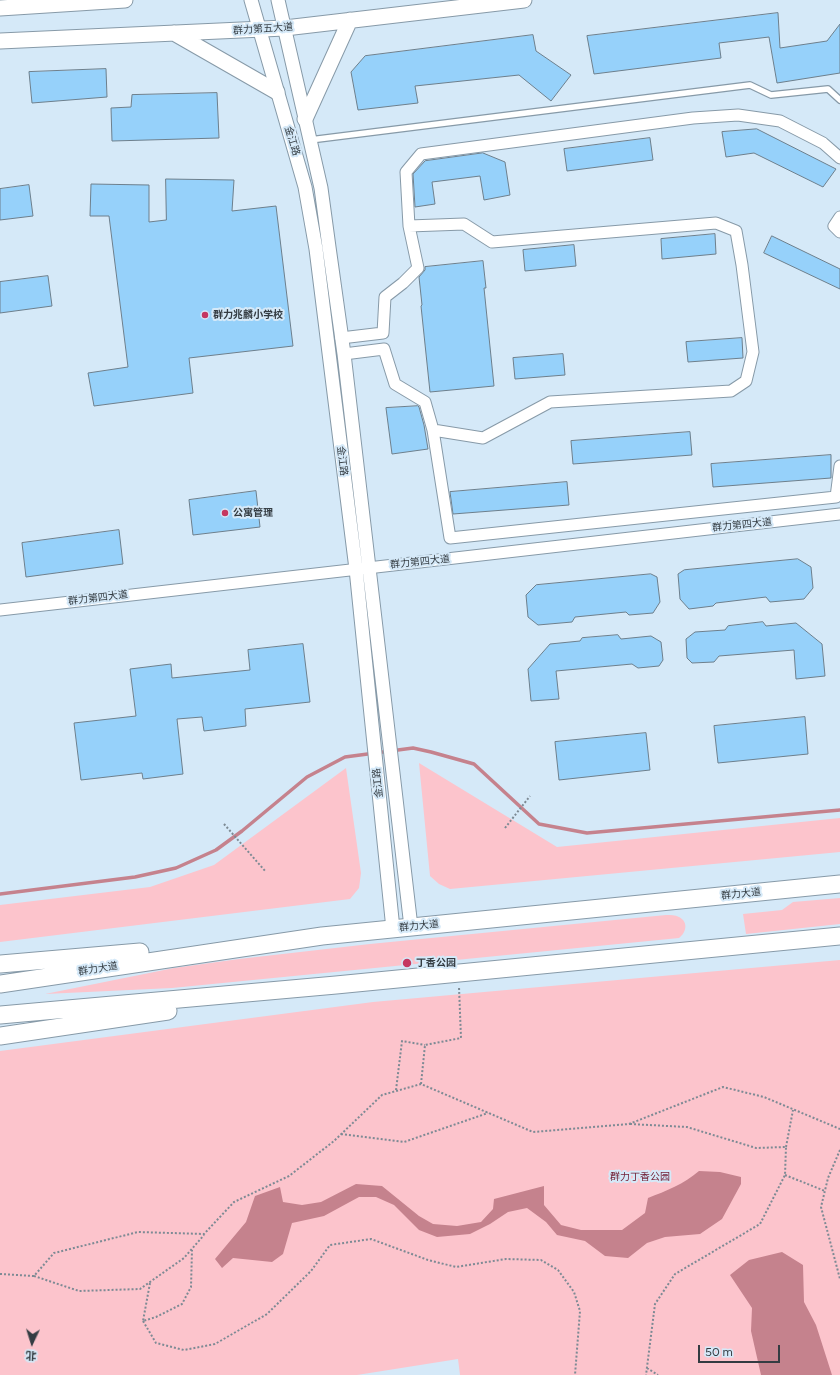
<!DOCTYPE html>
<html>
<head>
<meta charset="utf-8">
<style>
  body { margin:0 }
  #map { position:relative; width:840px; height:1375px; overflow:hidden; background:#d5e9f8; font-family:Figtree,"Noto Sans SC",sans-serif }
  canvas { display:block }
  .north { position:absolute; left:12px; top:1323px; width:40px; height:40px; -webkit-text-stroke:3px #d5e9f8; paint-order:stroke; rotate:184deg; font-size:11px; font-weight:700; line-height:16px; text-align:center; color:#343c42 }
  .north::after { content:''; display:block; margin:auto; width:14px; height:18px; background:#343c42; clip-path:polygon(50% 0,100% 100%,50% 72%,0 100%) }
  .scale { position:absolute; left:698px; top:1345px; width:82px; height:18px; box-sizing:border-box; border:2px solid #343c42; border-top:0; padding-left:5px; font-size:12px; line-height:14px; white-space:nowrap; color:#343c42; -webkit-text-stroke:3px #d5e9f8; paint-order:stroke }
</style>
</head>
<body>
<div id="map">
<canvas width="840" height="1375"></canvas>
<div class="north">北</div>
<div class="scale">50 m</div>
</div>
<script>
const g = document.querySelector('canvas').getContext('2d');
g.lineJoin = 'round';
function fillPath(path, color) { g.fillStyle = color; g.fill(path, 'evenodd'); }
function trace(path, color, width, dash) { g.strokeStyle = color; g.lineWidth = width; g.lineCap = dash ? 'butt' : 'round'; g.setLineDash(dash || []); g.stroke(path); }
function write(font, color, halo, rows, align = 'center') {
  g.font = font + ' Figtree,"Noto Sans SC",sans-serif'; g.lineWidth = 4; g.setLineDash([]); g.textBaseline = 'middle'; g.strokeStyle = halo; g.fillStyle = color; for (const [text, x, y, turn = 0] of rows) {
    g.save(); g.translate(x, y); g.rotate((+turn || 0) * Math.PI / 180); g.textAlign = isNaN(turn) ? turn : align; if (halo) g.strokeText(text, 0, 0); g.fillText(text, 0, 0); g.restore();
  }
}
fillPath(new Path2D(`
  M 419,763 L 557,847 L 840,818 L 840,852 L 450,889 L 439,884 L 430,876 Z
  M 346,768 L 361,873 L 359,888 L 350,899 L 0,942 L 0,905 L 150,887 L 214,865 Z
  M 840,898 L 840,924 L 746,934 L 743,914 L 782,910 L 793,902 Z
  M 666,915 C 671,915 675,915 679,917 C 689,922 686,933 679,938 L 172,988 L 45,994 L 174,968 L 239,959 L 370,944 Z
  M 840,960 L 840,1375 L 460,1375 L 458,1359 L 357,1375 L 0,1375 L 0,1051 L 373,1002 Z`), '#fcc4cc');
fillPath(new Path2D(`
  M 699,1171 L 720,1172 L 741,1177 L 741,1184 L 722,1219 L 700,1234 L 665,1237 L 647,1243 L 628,1258 L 605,1256 L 585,1241 L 557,1235 L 546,1222 L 527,1208 L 508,1212 L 490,1224 L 470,1234 L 437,1237 L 419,1230 L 394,1205 L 376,1197 L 359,1197 L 324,1216 L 292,1223 L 283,1254 L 272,1262 L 233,1258 L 222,1268 L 215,1259 L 246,1222 L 255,1196 L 280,1187 L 283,1202 L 302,1205 L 321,1202 L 356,1184 L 382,1186 L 419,1216 L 433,1224 L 457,1226 L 481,1222 L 493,1209 L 494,1199 L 544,1186 L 544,1205 L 561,1225 L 581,1230 L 622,1230 L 645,1213 L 648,1198 C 666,1191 684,1184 699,1171 Z
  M 782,1252 L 803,1265 L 804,1302 L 816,1325 L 832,1375 L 761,1375 L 751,1331 L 752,1308 L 730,1275 L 749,1260 Z`), '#c5828d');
trace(new Path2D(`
  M 0,894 L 135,877 L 176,868 L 216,850 L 242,831 L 307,777 L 345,757 L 413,748 L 431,752 L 474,764 L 539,824 L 587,833 L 840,810`), '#c5828d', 3.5);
const building = new Path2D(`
  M 778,13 L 780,48 L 827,41 L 840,24 L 840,73 L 777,83 L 769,37 L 719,43 L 721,58 L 594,74 L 587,36 Z
  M 533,35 L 536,51 L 571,75 L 551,101 L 519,75 L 415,86 L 418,103 L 358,110 L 351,72 L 365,56 Z
  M 106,69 L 107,97 L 32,103 L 29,72 Z
  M 217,93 L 219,138 L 112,141 L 111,108 L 131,107 L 132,95 Z
  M 757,129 L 836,169 L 823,187 L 754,153 L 726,157 L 722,132 Z
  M 650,138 L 653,160 L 567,171 L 564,149 Z
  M 483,153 L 505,162 L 510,195 L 484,200 L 480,176 L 432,182 L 435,204 L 415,207 L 413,174 L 425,161 Z
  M 166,179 L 234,180 L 232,211 L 276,206 L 293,346 L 189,358 L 193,393 L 94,406 L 88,373 L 128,367 L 109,216 L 90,216 L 91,184 L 149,185 L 149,222 L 166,220 Z
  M 29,185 L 33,216 L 0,220 L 0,189 Z
  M 715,234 L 716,254 L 662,259 L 661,239 Z
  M 772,236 L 840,269 L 840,289 L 764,253 Z
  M 574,245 L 576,266 L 525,271 L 523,250 Z
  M 483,261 L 486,288 L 484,288 L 494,386 L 430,392 L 421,306 L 422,305 L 419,277 L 425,270 L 425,267 Z
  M 48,276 L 52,306 L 0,313 L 0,282 Z
  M 742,338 L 743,358 L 688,362 L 686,342 Z
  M 563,354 L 565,375 L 515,379 L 513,358 Z
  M 418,406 L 419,407 L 424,425 L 428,449 L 392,454 L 386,408 Z
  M 690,432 L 692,455 L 573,464 L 571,441 Z
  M 831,455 L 831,478 L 713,487 L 711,464 Z
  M 567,482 L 569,505 L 453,514 L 450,492 Z
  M 256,491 L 260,527 L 193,535 L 189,500 Z
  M 119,530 L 123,564 L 26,577 L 22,543 Z
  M 798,559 L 811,567 L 813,588 L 804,599 L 770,602 L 766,597 L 716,603 L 713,606 L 689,609 L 680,599 L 678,574 L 684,570 Z
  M 651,574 L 657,577 L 660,602 L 653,613 L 629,615 L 626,612 L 575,617 L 572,622 L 538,625 L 528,617 L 526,595 L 536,585 Z
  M 763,622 L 766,626 L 796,623 L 822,644 L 825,676 L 796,679 L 794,650 L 719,656 L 714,662 L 692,663 L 687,658 L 686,639 L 695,632 L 725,630 L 728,626 Z
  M 618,635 L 621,639 L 651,636 L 661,642 L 663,660 L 659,666 L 638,668 L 632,664 L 556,671 L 559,699 L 531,701 L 528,669 L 550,644 L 580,641 L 582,638 Z
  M 303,644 L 310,702 L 245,709 L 246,726 L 204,731 L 202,717 L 177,719 L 183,774 L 143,779 L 142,773 L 81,780 L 74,723 L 136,716 L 130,669 L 171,664 L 172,678 L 250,670 L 248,650 Z
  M 805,717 L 808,754 L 718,763 L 714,726 Z
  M 646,733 L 650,770 L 559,780 L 555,742 Z`);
fillPath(building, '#96d1fa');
trace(building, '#6d7f8c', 1);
const service = new Path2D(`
  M 310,140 L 750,85 L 771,95 L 828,89 L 840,100`);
const minor = new Path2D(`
  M 840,217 L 834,226 L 840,232
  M 409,226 L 464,224 L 492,242 L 716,223 L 736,231 L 742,265 L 753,352 L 746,381 L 731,391 L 550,402 L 483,438 L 433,430
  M 341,338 L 383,333 L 385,297 L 403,283 L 418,268 L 409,226 L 406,172 L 421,154 L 693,118 L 738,115 L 780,121 L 823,143 L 840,158
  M 344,354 L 384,349 L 395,384 L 425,402 L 433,430 L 450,538 L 836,497 L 840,466
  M 0,610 L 840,514`);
const tertiary = new Path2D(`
  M 251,0 L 305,187 L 316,249 L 356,569 L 393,929
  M 278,0 L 321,188 L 329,247 L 344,354 L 411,927`);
const secondary = new Path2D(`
  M 0,8 L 125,0
  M 174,33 L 277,92
  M 0,41 L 285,28 L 524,0
  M 305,119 L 350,20`);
const primary = new Path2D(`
  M 0,964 L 140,952
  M 0,984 L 322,936 L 840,884
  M 0,1015 L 336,985 L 840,936
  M 0,1036 L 168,1011`);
trace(service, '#879aa8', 8);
trace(minor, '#879aa8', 13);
trace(tertiary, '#879aa8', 15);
trace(secondary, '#879aa8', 17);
trace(primary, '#879aa8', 19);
trace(new Path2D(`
  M 224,824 L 266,872
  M 505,828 L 530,796
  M 421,1084 L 425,1045 L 461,1038 L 459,987
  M 396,1090 L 402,1041 L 425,1045
  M 630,1124 L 687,1127 L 756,1148 L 786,1147 L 785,1175 L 760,1224 L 675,1274 L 655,1304 L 646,1375
  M 341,1134 L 404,1142 L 488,1113
  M 786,1147 L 793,1110
  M 840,1150 L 828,1178 L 821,1207 L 840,1279
  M 785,1175 L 825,1191
  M 0,1274 L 34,1276 L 54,1253 L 138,1232 L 204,1234 L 234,1202 L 289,1176 L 334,1141 L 382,1095 L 421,1084 L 533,1132 L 629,1124 L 723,1087 L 764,1097 L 840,1129
  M 34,1276 L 79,1291 L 140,1289 L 184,1258 L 204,1235
  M 150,1283 L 143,1321 L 156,1317 L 182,1304 L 191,1287 L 192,1250
  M 143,1321 L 156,1343 L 184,1350 L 215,1344 L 267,1314 L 311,1271 L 330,1245 L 371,1239 L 428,1260 L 456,1267 L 506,1259 L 541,1260 L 558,1270 L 574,1292 L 580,1311 L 575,1375
  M 647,1368 L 658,1375`), '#7d8a94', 2, [2, 2]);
trace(service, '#fff', 5.5);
trace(minor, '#fff', 11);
trace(tertiary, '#fff', 13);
trace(secondary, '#fff', 15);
trace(primary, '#fff', 17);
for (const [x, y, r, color] of [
  [205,315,4,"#c53760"],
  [225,513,4,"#c53760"],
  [407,963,5,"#c53760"]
]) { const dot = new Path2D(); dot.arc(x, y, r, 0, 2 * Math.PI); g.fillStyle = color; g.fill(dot); trace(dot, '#d5e9f8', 1.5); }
write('10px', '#343c42', '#d5e9f8', [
  ["群力第五大道",263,29,-4],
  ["金江路",292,141,73],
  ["金江路",342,461,83],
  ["群力第四大道",742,525,-6],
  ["群力第四大道",420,562,-6],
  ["群力第四大道",98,598,-7],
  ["金江路",378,783,-96],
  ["群力大道",741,894,-6],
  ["群力大道",419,926,-6],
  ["群力大道",98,969,-9]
]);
write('bold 10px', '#343c42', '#d5e9f8', [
  ["群力兆麟小学校",213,315],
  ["公寓管理",233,513],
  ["丁香公园",416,963]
], 'left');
write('10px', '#742339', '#d5e9f8', [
  ["群力丁香公园",640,1177]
]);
</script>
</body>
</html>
